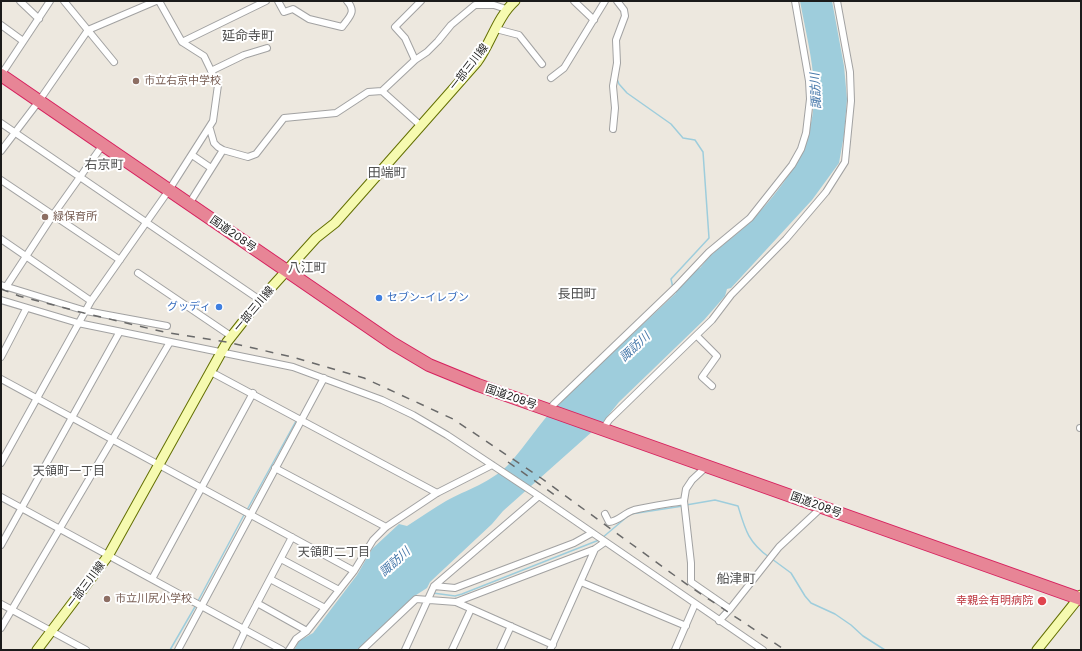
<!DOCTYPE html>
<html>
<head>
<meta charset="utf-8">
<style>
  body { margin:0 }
  #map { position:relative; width:1082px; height:651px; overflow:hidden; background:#ede8df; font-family:Inter,sans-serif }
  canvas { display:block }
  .frame { position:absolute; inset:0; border:2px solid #1b1b1b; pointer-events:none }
</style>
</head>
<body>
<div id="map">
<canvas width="1082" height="651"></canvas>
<div class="frame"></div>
</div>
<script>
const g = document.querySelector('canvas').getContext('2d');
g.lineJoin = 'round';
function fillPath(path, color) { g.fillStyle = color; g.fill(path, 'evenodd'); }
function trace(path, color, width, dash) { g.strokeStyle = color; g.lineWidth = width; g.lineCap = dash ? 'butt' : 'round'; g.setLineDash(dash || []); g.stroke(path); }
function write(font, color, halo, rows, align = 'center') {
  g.font = font + ' Inter,"Noto Sans JP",sans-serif'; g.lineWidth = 4; g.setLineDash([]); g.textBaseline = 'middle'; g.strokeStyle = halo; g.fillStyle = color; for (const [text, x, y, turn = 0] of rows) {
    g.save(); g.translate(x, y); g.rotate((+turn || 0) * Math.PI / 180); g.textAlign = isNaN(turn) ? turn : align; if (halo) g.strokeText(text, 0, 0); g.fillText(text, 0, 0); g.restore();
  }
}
fillPath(new Path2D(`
  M 800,1 L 832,1 L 844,66 L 847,99 L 844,135 L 839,163 L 812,200 L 731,288 L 727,289 L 725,296 L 704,320 L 619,402 L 603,422 L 503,511 L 492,524 L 430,582 L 427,588 L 413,597 L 358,650 L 294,650 L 299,641 L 313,633 L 357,575 L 372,549 L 399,524 L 407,526 C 420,518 432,509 446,501 C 466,490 492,482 509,464 C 526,445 539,424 557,405 L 676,293 L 676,290 L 678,290 L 695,269 L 700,268 C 715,247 738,236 755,217 C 790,179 816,141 814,88 C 813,59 805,29 800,1 Z`), '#9ecddc');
trace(new Path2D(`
  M 617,79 L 619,84 L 627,93 L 671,124 L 683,138 L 695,140 L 703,152 L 709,238 L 671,279 L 673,288
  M 686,505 L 715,500 L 738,506 C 745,529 748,542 769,557
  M 247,510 L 296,421
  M 631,514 L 683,506
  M 602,538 L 628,516
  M 772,559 L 791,573 L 805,596 L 811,603 L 835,614 L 851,625 L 863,636 L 885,650
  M 433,593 L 455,596 L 462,594 L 599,540
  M 198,601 L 245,513
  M 170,650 L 196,605`), '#9ecddc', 1.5);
const street = new Path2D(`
  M 20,1 L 39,19
  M 64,1 L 114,62
  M 278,1 L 284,12 L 293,9 L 309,19 L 342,27 C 349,17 357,12 347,1
  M 574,1 L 594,20
  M 1,25 L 23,41
  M 496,29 L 519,35 L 542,64
  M 182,42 L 266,1
  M 415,60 L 405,38 L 395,27 L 421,1
  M 211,71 L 244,55 L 267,48
  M 1,75 L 50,1
  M 551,78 L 564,68 L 605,1
  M 382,91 L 420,125
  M 1,123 L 260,300
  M 210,129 L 214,143 L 218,147 L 223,150 L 248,157 L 256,154 L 284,118 L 336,113 L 368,92 L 382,91 L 415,60 L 427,52 L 438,41 L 451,25 L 475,5 L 494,5 L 506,9
  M 613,129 L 615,108 L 613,86 L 617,63 L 616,40 L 625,16 L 624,10 L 617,1
  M 1,151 L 39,101 L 88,30 L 156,1
  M 192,155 L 211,168
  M 1,180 L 120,260
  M 189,204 L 223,150
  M 1,239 L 91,301
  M 138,273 L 231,336
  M 1,285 L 86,311 L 167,326
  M 6,287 L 53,215 L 102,146
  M 1,300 L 78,323 L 293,367 L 382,400 L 413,415 L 447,435 L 539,496 L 763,650
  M 697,336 L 717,356 L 702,377 L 712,386
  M 1,357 L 26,309
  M 211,372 L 437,493
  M 1,379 L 354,571
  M 550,410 L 553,405 L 676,287 L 709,252 L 750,218 L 792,165 L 801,149 L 806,133 L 810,99 L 809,81 L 795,1
  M 1080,428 L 1081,428
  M 603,429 L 609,420 L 712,320 L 731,295 L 786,239 L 826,192 L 845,162 L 851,101 L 850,72 L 837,1
  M 1,463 L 91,301 L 169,190 L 213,121 L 218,85 L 204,56 L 182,42 L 159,1
  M 707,466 L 692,480 L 686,489 L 684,501 L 691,563 L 691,582 L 730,609 L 779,547 L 822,507
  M 275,468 L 386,527
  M 1,497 L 282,650
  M 605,514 L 609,522 C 619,521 624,513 634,510 C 650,506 667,504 684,501
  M 1,545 L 119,333
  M 281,559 L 339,590
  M 152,579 L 253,393
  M 270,579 L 325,608
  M 581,582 L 686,626
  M 434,586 L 455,588 L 574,543 L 592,533
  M 456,602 L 553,645
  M 257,603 L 307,631
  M 1,604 L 86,650
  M 719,621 L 730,609
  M 1,628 L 170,342
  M 243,630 L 292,537
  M 178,650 L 324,378
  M 236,650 L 245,631
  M 289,650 L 296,639 L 307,631 L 354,571 L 373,540 L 386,527 L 437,493 L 492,465
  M 362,650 L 416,599 L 456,602 L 595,549 L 605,542
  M 405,650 L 434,586 L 539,496
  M 452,650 L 471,609
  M 500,650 L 511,626
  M 550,650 L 595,549
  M 675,650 L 695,604`);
const secondary = new Path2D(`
  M 37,650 L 108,556 L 227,342 L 260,300 L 316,238 L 335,223 L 477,62 C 491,43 497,17 515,1
  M 1037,650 L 1081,595`);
const highway = new Path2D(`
  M 1,75 L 392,343 L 429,365 L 478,385 L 1081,599`);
trace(street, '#a2a2a2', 8);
trace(secondary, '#647003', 11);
trace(highway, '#d6215e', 14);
trace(street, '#fff', 6);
trace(secondary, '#f6fab0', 9);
trace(highway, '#e78596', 12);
trace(new Path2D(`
  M 1,289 L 19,296 L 84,313 L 164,332 L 227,342 L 292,357 L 364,378 L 453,419 L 541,478 L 689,586 L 785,650
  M 508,462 L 559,498`), '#696969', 1.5, [8, 8]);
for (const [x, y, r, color] of [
  [136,81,4,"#8d6e63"],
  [45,217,4,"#8d6e63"],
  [379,298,4,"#3f7fe0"],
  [219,307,4,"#3f7fe0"],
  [107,599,4,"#8d6e63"],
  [1042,601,5,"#e0444e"]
]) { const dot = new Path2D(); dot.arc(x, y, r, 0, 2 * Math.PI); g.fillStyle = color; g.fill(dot); trace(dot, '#fff', 1.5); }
write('11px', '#1b1b1b', '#fff', [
  ["一部三川線",469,67,-52],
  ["国道208号",233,234,35],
  ["一部三川線",254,309,-50],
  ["国道208号",511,397,19],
  ["国道208号",816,505,20],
  ["一部三川線",86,585,-53]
]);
write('11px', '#785e54', '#fff', [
  ["市立右京中学校",144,81],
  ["緑保育所",53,217],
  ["市立川尻小学校",115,599]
], 'left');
write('11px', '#366cbe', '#fff', [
  ["セブン-イレブン",387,298],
  ["グッディ",211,307,"right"]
], 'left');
write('11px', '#be3a42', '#fff', [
  ["幸親会有明病院",1033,601]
], 'right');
write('italic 12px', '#4778aa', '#fff', [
  ["諏訪川",816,91,-93],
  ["諏訪川",635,347,-43],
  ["諏訪川",395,562,-42]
]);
write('12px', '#4e4e4e', '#fff', [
  ["天領町一丁目",69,471],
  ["天領町二丁目",334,552]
]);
write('13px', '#4e4e4e', '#fff', [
  ["延命寺町",248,36],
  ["右京町",104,165],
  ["田端町",387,173],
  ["八江町",307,268],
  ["長田町",577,294],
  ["船津町",736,579]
]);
</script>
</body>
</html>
